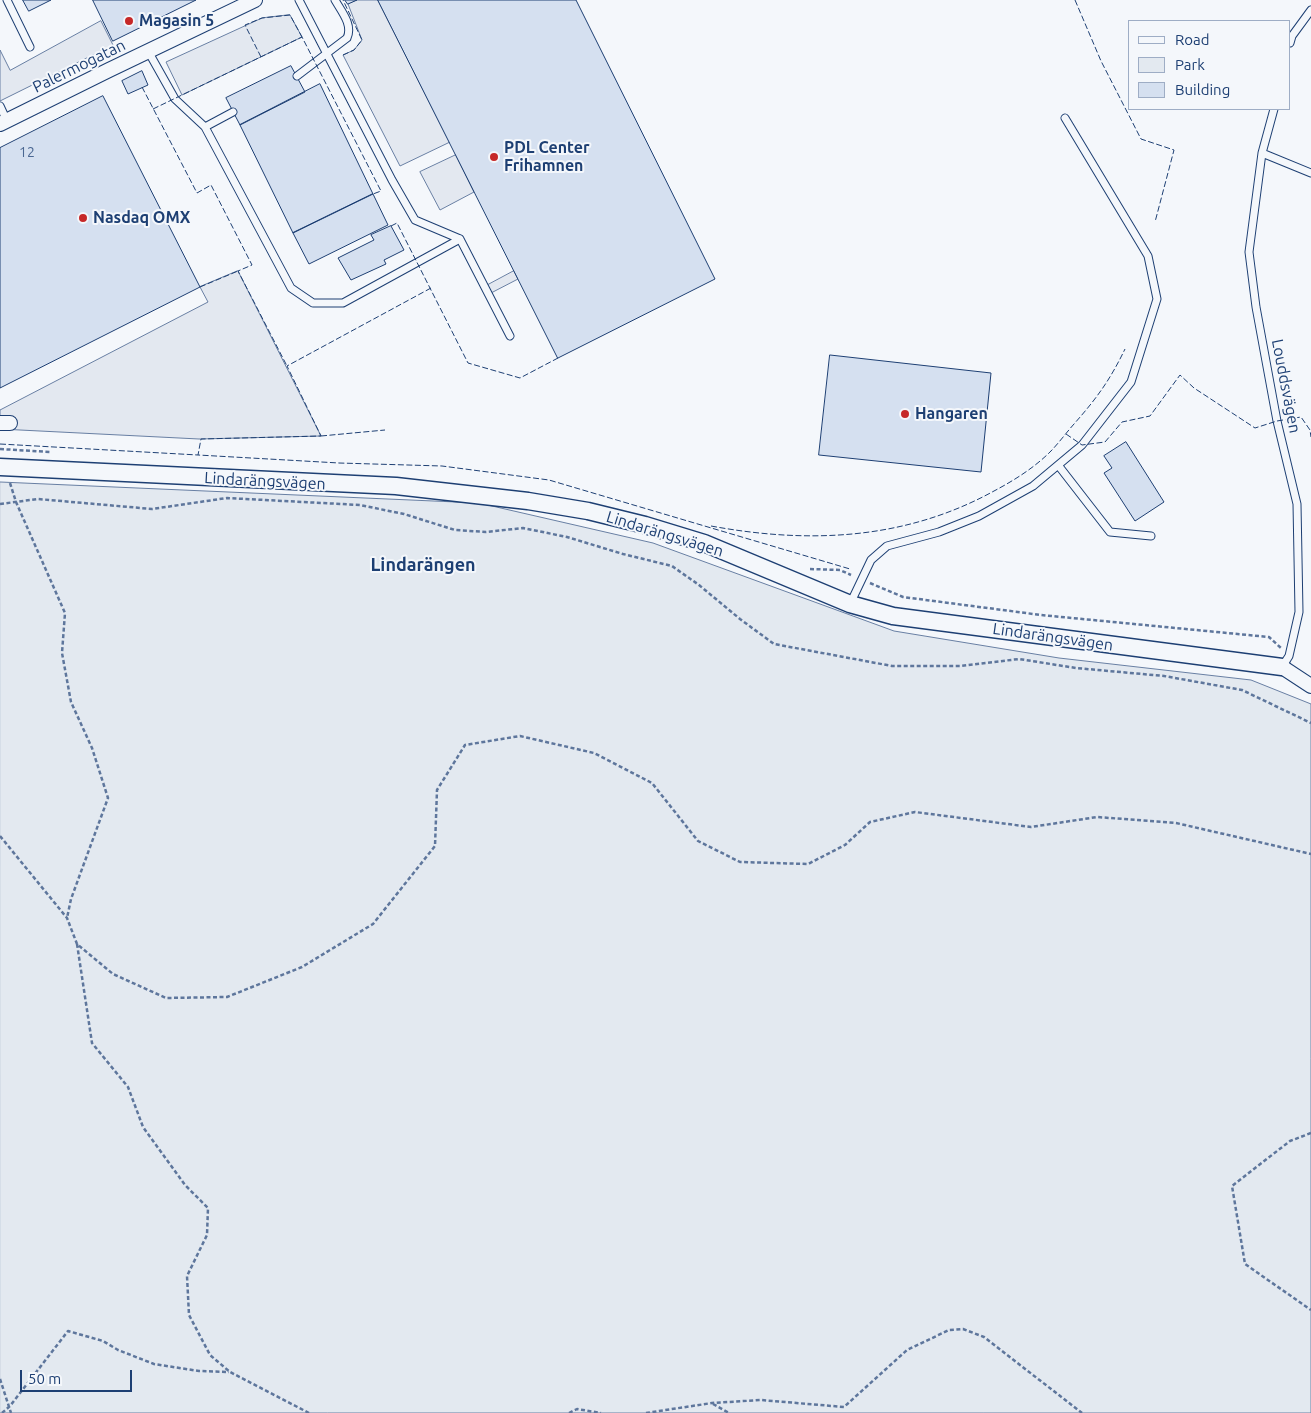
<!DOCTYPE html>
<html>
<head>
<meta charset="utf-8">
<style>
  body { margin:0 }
  #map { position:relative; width:1311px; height:1413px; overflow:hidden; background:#f4f7fb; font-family:Ubuntu,sans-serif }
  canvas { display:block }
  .legend { position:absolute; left:1128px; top:20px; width:162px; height:90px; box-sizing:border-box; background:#f4f7fb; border:1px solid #9eadc5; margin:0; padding:6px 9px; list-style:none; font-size:15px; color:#1d3f73 }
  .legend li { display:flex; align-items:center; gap:10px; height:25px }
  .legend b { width:25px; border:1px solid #9eadc5 }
  .scale { position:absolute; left:20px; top:1370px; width:112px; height:22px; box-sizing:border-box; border:2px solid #1d3f73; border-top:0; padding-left:6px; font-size:15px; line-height:18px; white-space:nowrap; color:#1d3f73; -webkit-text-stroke:4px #f4f7fb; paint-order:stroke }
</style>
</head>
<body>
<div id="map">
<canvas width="1311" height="1413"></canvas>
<ul class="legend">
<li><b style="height:6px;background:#f4f7fb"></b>Road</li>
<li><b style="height:14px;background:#e3e9f0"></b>Park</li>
<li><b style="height:14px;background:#d5e0f0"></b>Building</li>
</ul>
<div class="scale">50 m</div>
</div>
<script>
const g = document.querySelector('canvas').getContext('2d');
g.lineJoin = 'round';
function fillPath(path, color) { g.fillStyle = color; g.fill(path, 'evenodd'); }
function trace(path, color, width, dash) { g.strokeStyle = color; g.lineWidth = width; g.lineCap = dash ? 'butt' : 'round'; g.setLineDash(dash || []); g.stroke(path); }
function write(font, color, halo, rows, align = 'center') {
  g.font = font + ' Ubuntu,sans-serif'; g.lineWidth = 4; g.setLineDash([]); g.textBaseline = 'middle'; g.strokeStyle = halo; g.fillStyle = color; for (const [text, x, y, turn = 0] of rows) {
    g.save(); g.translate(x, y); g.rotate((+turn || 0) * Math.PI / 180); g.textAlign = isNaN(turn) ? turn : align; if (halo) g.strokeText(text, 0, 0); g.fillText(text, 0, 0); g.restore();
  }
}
const green = new Path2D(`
  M 0,482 L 479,503 L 653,543 L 894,631 L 1059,658 L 1251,680 L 1311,704 L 1311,1413 L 0,1413 Z`);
fillPath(green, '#e3e9f0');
trace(green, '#687fa3', 1);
const parking = new Path2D(`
  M 357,0 L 378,0 L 450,142 L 400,166 L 343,55 L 354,50 L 362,40 L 348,4 Z
  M 290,15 L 302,37 L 182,95 L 166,62 L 262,18 Z
  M 101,21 L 113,45 L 0,101 L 0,50 L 10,70 Z
  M 456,155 L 474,192 L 440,210 L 420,172 Z
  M 238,271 L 321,436 L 199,439 L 0,429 L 0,410 L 208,302 L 200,287 Z
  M 514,271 L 518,279 L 491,293 L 486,286 Z`);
fillPath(parking, '#e3e8f0');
trace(parking, '#687fa3', 1);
const building = new Path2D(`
  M 23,0 L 51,0 L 29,11 Z
  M 93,0 L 196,0 L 113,41 Z
  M 345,0 L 357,0 L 348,4 Z
  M 378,0 L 576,0 L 715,279 L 558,358 Z
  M 291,66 L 305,92 L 240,125 L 226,98 Z
  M 142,71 L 148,85 L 128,94 L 122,81 Z
  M 320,84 L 373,194 L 293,233 L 240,125 Z
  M 103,96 L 200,287 L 0,388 L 0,148 Z
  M 373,194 L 388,225 L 309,264 L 293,233 Z
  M 391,226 L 404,250 L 384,260 L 386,264 L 351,280 L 338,258 L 374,240 L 371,235 Z
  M 830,355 L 991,373 L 981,472 L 819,455 Z
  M 1126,442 L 1164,502 L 1135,521 L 1104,473 L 1112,468 L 1104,456 Z`);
fillPath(building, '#d5e0f0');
trace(building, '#1d3f73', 1);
const service = new Path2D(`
  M 7,0 L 30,47
  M 299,0 L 392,180 L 415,220 L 460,239 L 510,336
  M 1290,43 L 1292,36 L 1311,10
  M 148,51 L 175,99 L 205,127 L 291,288 L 313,303 L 343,303 L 460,239
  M 297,76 L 347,38 C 353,25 342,12 335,0
  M 0,106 L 7,121
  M 1274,109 L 1262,153 L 1249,252 L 1256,307 L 1277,421 L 1297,504 L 1299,612 L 1289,656 L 1282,667
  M 205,127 L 233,112
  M 1262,153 L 1311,173
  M 1058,465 L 1110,532 L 1151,536
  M 850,604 L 871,560 L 887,546 L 939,532 L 979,516 L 1033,486 L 1082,445 L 1131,382 L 1157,299 L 1148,256 L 1065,118`);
const minor = new Path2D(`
  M 0,124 L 109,70 L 255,0
  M 0,423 L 10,423
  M 1282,667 L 1311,686`);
const tertiary = new Path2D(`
  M 0,467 L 396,486 L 528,501 L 588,511 L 645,525 L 704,543 L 850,604 L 893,616 L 1282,667`);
trace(service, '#1d3f73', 9);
trace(minor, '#1d3f73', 16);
trace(tertiary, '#1d3f73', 19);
trace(new Path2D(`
  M 0,449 L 51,452
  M 10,483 L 16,502 L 65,613 L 62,653 L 71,702 L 92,748 L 108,798 L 71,899 L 67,918
  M 0,504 L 38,499 L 152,509 L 227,498 L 360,505 L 404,514 L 455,530 L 486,532 L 523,528 L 567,537 L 623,554 L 672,566 L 699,585 L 740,619 L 774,644 L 892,666 L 960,666 L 1019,659 L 1076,668 L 1164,676 L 1242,690 L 1311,723
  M 810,569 L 840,570 L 851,575
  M 870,583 L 903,597 L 1041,615 L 1269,637 L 1281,648
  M 0,836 L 67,918 L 77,944
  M 1311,1133 L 1290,1141 L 1232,1186 L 1245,1264 L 1311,1310
  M 0,1379 L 11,1413
  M 713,1404 L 729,1413
  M 2,1413 L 10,1406 L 68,1331 L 103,1341 L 118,1350 L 154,1364 L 199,1371 L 229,1372
  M 309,1413 L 230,1372 L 210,1355 L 189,1315 L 187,1276 L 207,1235 L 208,1208 L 185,1185 L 143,1127 L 128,1087 L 92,1043 L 77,944 L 113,974 L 166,998 L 227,997 L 302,967 L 373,924 L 435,846 L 437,790 L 465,745 L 520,736 L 594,753 L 652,783 L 698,841 L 740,862 L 808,864 L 845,845 L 870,822 L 915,812 L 1031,827 L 1097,817 L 1176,823 L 1311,854
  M 569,1413 L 577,1409 L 601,1413
  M 646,1413 L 712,1403 L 761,1400 L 844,1407 L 907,1350 L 949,1330 L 963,1329 L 984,1337 L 1082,1413`), '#5e769c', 2.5, [4, 2.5]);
trace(service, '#f4f7fb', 7);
trace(minor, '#f4f7fb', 14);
trace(tertiary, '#f4f7fb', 16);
trace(new Path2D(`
  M 1075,0 L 1101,61 L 1141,139 L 1174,150 L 1155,222
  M 343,55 L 354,50 L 362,40 L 343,0
  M 261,57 L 245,25 L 262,18 L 290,15 L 302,37
  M 142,87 L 197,193 L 211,185 L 252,265 L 238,271 L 287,366
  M 153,109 L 302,37 L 381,191 L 373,194
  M 391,226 L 397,223 L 468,363 L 520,378 L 558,358
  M 200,287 L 238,271
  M 431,288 L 287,366 L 321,436 L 201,439 L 198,455 L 339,463 L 442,466 L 549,480 L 850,569
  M 1066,434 L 1082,445 L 1105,442 L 1122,422 L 1150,416 L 1180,375 L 1194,388 L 1255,428 L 1277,421 L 1301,417 L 1310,430 L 1311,437
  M 321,436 L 385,430
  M 0,444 L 198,455
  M 711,526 C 809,544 905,540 994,491 C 1013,481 1034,468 1050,452 C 1058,444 1066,433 1074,424 C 1097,398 1110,380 1125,349`), '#1d3f73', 1, [6, 2.5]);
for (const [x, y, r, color] of [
  [129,21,5,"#c62828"],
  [494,157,5,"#c62828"],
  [83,218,5,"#c62828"],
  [905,414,5,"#c62828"]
]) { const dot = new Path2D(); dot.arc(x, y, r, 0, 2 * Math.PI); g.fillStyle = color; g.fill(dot); trace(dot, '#f4f7fb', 2); }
write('14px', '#4b6792', null, [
  ["12",27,152]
]);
write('bold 16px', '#1d3f73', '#f4f7fb', [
  ["Magasin 5",139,21],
  ["PDL Center",504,148],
  ["Frihamnen",504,166],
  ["Nasdaq OMX",93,218],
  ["Hangaren",915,414]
], 'left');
write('16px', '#1d3f73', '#f4f7fb', [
  ["Palermogatan",79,66,-26],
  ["Louddsvägen",1286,386,79],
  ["Lindarängsvägen",265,481,3],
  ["Lindarängsvägen",665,534,17],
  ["Lindarängsvägen",1053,637,8]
]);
write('bold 18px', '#1d3f73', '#f4f7fb', [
  ["Lindarängen",423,565]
]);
</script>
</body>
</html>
